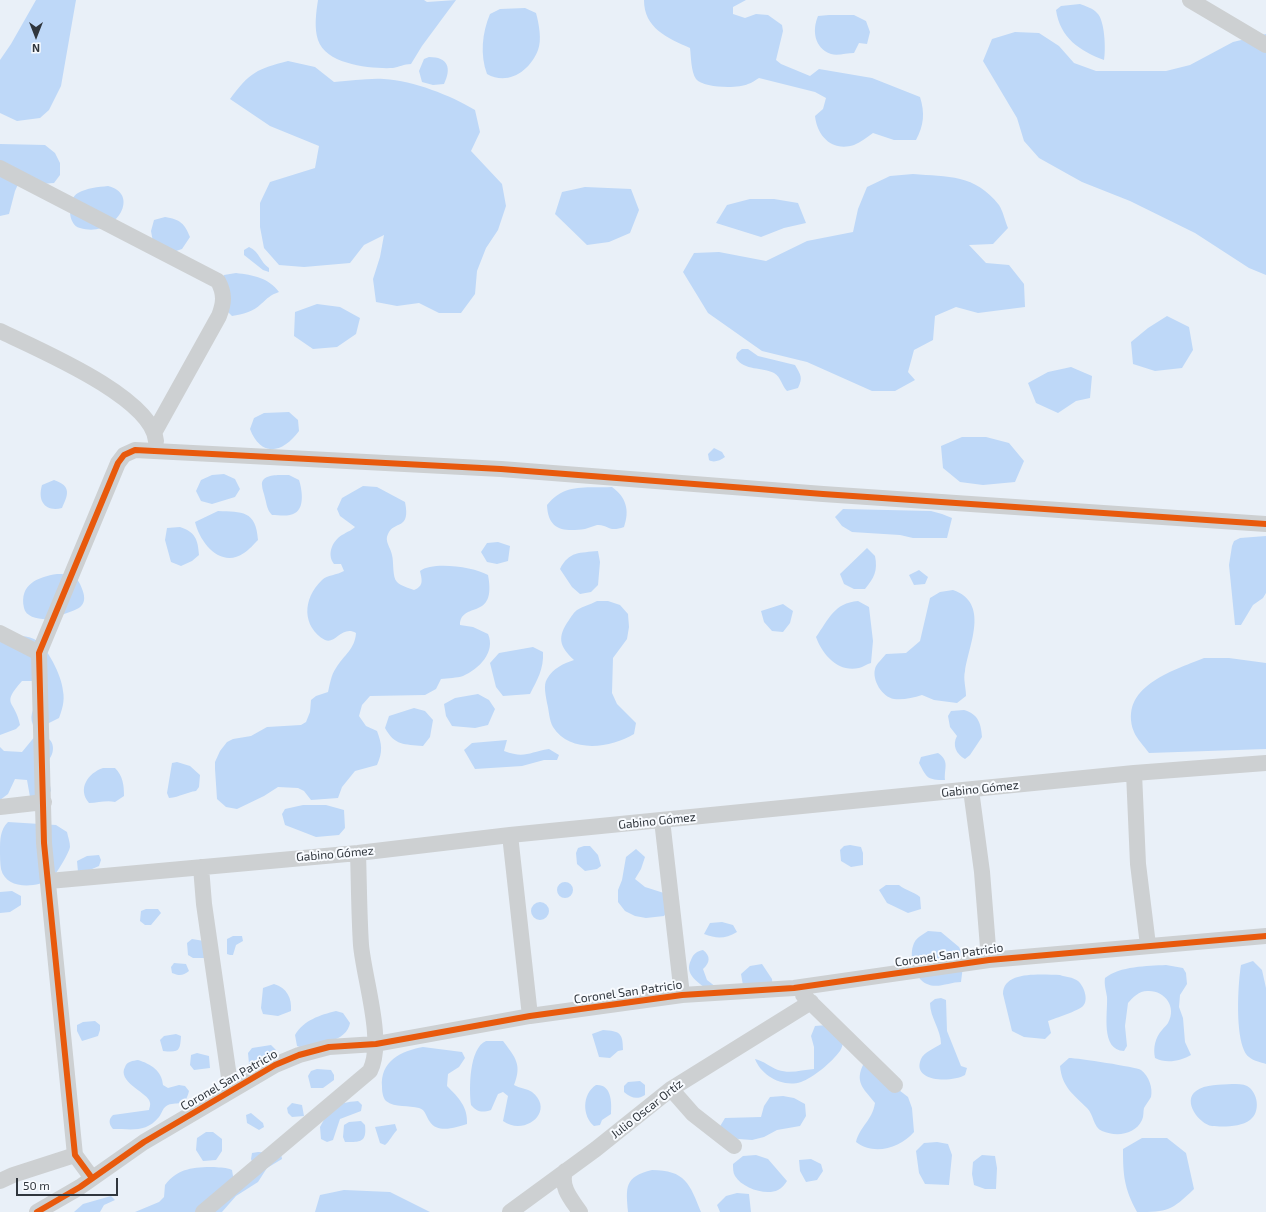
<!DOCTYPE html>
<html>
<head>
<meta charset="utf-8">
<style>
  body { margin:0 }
  #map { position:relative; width:1266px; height:1212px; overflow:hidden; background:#e9f0f8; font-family:"Exo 2",sans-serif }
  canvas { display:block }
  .north { position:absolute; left:16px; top:16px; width:40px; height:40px; -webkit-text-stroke:3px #f8fbff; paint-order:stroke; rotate:180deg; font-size:11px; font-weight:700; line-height:16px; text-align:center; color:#30363d }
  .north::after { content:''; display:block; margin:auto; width:14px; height:18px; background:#30363d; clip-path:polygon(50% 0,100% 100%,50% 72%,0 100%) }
  .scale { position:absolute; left:16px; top:1178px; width:102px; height:18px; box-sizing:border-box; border:2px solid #30363d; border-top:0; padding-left:5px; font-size:12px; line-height:14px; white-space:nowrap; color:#30363d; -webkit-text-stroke:3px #f8fbff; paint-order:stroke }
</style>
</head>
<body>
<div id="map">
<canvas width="1266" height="1212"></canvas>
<div class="north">N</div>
<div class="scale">50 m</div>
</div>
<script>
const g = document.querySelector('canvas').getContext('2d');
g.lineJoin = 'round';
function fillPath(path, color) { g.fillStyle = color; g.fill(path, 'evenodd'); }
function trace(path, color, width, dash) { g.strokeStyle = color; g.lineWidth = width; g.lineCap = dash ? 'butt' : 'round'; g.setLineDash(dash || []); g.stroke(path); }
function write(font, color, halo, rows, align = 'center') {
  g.font = font + ' "Exo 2",sans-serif'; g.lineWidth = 4; g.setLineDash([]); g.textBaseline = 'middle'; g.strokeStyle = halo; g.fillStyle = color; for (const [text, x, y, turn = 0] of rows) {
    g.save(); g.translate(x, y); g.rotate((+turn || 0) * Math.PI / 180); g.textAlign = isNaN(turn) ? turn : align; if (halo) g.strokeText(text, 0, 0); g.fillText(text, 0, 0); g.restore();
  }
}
fillPath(new Path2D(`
  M 36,0 L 76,0 L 61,86 L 49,110 L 40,118 L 17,121 L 0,113 L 0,60 L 11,44 Z
  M 318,0 L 424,0 L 427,2 L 456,0 L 422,46 L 411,64 C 404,64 399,67 393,68 C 372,69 326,65 318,40 C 314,28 316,13 318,0 Z
  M 644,0 L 746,0 L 733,7 L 733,14 L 745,18 L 756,14 L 768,15 L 782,25 L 783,31 L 776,60 L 781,64 L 810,76 L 819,69 L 872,78 L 920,97 C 925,113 924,125 916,140 L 894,140 L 873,133 C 867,137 861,142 854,145 C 832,152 817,136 815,116 L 823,109 L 826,98 L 815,92 L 759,78 C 755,80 752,83 748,84 C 738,89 703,88 696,79 C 691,72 691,56 690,48 C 667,38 644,28 644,0 Z
  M 1080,4 C 1085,6 1093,8 1097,13 C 1105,20 1106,50 1104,60 C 1080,51 1060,38 1056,10 L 1061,6 Z
  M 525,8 L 536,13 C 539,24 542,40 538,50 C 530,71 508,86 487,74 C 480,55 482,33 490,14 L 500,9 Z
  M 829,15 L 854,15 L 866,21 L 870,32 L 867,44 L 859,43 L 854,53 C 847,53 837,56 831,54 C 814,48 812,30 818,16 Z
  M 1015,32 L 1039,33 L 1059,46 L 1074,63 L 1096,71 L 1166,71 L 1190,65 L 1233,42 L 1266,34 L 1266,275 L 1249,268 L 1195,233 L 1130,201 L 1082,182 L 1039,158 L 1024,141 L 1017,118 L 983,61 L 992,39 Z
  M 429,57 C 448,57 452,68 444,84 L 433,85 L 422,82 L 419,71 L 424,59 Z
  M 288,61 L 315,67 L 334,82 C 351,81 368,78 384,79 C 414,81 450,95 475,110 L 480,132 L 471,151 L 502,184 L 506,206 L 498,230 L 486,248 L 477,271 L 475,294 L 461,313 L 439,313 L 419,303 L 397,306 L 376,302 L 373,279 L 380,257 L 384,235 L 364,245 L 350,263 L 304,267 L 279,265 L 264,248 L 260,227 L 260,203 L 270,182 L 315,168 L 319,146 L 270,126 L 230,99 C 250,72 257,69 288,61 Z
  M 0,144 L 45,145 L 55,153 L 60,163 L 60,175 L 54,183 L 41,184 L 20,180 L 15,191 L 9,214 L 0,216 Z
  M 913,174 C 948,177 975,174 999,205 C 1003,211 1005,221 1008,228 L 993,244 L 969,245 L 986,263 L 1009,265 L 1024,284 L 1025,307 L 978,313 L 956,307 L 935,316 L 933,340 L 914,350 L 908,372 L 915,380 L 895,391 L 872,391 L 807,362 L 762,351 L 708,313 L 683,272 L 694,253 L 719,252 L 766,261 L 807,241 L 853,232 L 858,209 L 867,187 L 890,176 Z
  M 108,186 C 142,194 115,239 80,228 C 67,225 67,199 78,193 C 87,188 98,187 108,186 Z
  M 585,187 L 631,189 L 639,210 L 630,233 L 609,242 L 587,245 L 555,214 L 562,192 Z
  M 750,199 L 774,199 L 798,203 L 806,223 L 784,228 L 761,237 L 716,223 L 727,205 Z
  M 165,217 C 180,219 185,224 190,237 L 182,249 L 170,253 L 153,242 L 151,231 L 154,220 Z
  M 249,247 C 260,252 260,262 269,268 L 269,272 L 263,270 L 244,255 L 244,250 Z
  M 236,273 C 253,275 269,278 279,292 C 270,295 268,298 261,304 C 253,312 243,314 232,316 L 224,308 L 222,286 L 224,275 Z
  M 317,304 L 340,307 L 360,318 L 356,334 L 337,347 L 313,349 L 294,336 L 295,312 Z
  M 1167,316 L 1189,327 L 1193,350 L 1182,368 L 1155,371 L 1133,364 L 1131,342 L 1148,328 Z
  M 742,349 L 748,349 L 758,356 L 795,365 C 801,375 803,378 798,388 L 787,391 C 782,386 781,377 774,373 C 763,367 744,371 736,358 L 737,353 Z
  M 1071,367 L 1092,376 L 1090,398 L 1076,401 L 1058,413 L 1036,403 L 1028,383 L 1048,372 Z
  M 289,412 L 298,420 L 299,431 C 283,453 261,458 250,429 L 254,418 L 264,413 Z
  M 962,437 L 986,437 L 1009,443 L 1024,461 L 1015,482 L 983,485 L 960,482 L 943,468 L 941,446 Z
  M 714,448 L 722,452 L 725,457 C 720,461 713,463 709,460 L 708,454 Z
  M 224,474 L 235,479 L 240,489 L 235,497 L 212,504 L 201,501 L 196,491 L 201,480 L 212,475 Z
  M 289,475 L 299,480 C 302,489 305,508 295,513 C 289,517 279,515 272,515 C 267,510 267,505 265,498 C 264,493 262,489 262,485 C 261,473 281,475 289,475 Z
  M 54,480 C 72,486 68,495 62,508 C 46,512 37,502 42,485 Z
  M 363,486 L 377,487 L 405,502 C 411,531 394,520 388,534 C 384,541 391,548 392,555 C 394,562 392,577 397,582 C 401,586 409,588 414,590 C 424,586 422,580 420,571 C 433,561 474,567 488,575 C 497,622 461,600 460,625 L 473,627 L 488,634 C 496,652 479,669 463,676 C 457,678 448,678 441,679 L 436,689 L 425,695 L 370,696 L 362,705 L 359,716 L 366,726 L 377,731 C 382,744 383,752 377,765 L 355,771 L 342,787 L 338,798 L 311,800 L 304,791 L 298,788 L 278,787 L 264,796 L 237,809 L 226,807 L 217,799 L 215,769 L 215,762 L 220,751 L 227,742 L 233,739 L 251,736 L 267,727 L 301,725 L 306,722 L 310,712 L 311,700 L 316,696 L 328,692 C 330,684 331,675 336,668 C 344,655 355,649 356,633 C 342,625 335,645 325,640 C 302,627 302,599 322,580 C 327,575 337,575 344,571 L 341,564 L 334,564 C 326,554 333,539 344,534 C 348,531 351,531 355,527 L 340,516 L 337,509 L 342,498 Z
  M 612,487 C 626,497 630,510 624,527 C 608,533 608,524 597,525 C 593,526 589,528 585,529 C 563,532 548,530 547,505 C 564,483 586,488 612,487 Z
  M 843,509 L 931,511 L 942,514 L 952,518 L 947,538 L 913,538 L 900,535 L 852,532 L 842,526 L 835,517 Z
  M 218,511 C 242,512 256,510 258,540 C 254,544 249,550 244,553 C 221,569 200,543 195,522 Z
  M 180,527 C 195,532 198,539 199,555 L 192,561 L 181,566 L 171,562 L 165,540 L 167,528 Z
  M 1266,536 L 1266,593 L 1263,598 L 1253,605 L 1241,625 L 1235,625 L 1229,565 L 1232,546 L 1234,541 L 1240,538 Z
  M 498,542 L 510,546 L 508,561 L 497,564 L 487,562 L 481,552 L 487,543 Z
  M 867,548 L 875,556 C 878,571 874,578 865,589 L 854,589 L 844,584 L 840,574 Z
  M 598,551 L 600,562 L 598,585 L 591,592 L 580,594 L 572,587 L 560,569 C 569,551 580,553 598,551 Z
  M 919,570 L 928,577 L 925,584 L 914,585 L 909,575 Z
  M 57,574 C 69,574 75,574 80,584 C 89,603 83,608 67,613 C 63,614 60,617 56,618 C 46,621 26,619 24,608 C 19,584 38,577 57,574 Z
  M 953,590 C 990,603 969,644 965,671 C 963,679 966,688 966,696 L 957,703 L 934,700 L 922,695 C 913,698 903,700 894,699 C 882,697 872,680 875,669 C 876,664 883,658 886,654 L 906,653 L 920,641 L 930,598 L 940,592 Z
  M 597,601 L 608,601 L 620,605 L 628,614 L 629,627 L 627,639 L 613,658 L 612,693 L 617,704 L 636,723 L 634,734 C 611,748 570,754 553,727 C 549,720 549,710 547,703 C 546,696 543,685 547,679 C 553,668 563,664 574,660 C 559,646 557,637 569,620 C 571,617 574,612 577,610 C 583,606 590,605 597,601 Z
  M 858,601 L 869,607 L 873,641 L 871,663 C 867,664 863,667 859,668 C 838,673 822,654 816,637 C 829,619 834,603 858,601 Z
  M 783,604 L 793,611 L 790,623 L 783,632 L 772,631 L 764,622 L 761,611 Z
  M 0,636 C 10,637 24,634 34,639 C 47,646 62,676 63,691 C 65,701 62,710 59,718 L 43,726 L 33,725 C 28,714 36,704 41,694 L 33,681 L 22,681 C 0,706 15,699 20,725 L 16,729 L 0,735 Z
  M 533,647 L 543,652 C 544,669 537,680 530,694 L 503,696 L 496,687 L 490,663 L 499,653 Z
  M 1204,658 L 1229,658 L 1266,663 L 1266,749 L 1149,753 C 1144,746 1137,739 1134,732 C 1118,687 1172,671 1204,658 Z
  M 478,694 L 489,700 L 495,709 L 488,725 L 475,728 L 452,726 L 446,716 L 444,704 L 455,698 Z
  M 414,708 L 425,711 L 433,720 L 430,737 L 423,746 C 404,744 395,746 385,728 L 389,716 Z
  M 964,710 C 978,714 981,723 982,737 L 970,755 L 965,759 C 956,754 952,745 957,736 L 950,727 L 948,716 L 951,711 Z
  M 36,735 C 40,736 45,736 49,739 C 56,745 53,758 46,762 L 51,791 L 46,796 L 30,797 L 27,780 L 15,779 L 8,794 L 0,800 L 0,747 L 4,751 L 22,752 Z
  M 507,740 L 504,751 C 525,759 529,752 549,749 L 559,755 L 557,760 L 544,760 L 522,766 L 475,769 L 464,750 L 472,743 Z
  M 938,753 C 950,761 944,768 945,780 C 927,780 927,778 919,763 L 921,757 Z
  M 177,762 L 190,766 L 200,775 L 199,787 L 196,791 C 187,792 180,797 169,798 L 167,793 L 172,763 Z
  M 103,768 L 115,768 C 123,776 124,785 124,796 L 115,802 C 106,800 98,803 89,803 C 77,789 88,773 103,768 Z
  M 303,805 L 326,805 L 344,810 L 345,828 L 339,835 L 316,837 L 285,825 L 282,814 L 285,809 Z
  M 8,822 L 56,825 L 67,832 C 68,837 70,842 70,847 C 69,853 56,875 51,879 C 36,888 6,890 1,869 C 0,863 0,856 0,850 C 0,840 0,830 8,822 Z
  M 850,845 L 861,847 L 863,853 L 863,865 L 851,867 L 841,861 L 840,850 L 844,846 Z
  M 584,846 L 590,846 L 598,855 L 601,866 L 597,869 L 585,871 L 577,864 L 576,853 L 578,848 Z
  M 636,849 L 645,857 L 641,869 L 635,879 L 645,887 L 667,894 L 671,905 L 664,916 L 646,918 L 635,916 L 625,911 L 618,902 L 618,890 L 622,880 L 626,857 Z
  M 99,855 L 101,860 L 99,866 L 83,873 L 78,872 L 77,861 L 87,856 Z
  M557 890a8 8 0 1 1 16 0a8 8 0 1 1-16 0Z
  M 886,885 L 899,885 C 906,891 913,891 920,897 L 921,909 L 908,913 L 887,903 L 879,890 Z
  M 12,891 L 21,896 L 21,905 L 10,912 L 0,913 L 0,892 Z
  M531 911a9 9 0 1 1 18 0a9 9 0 1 1-18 0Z
  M 146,909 L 158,909 L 161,913 L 151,925 L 145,925 L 140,921 L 141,911 Z
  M 722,922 L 733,925 L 737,932 C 725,939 717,939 704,934 L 710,923 Z
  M 928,931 L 941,932 L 959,947 L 964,958 L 961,982 C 950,982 937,989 927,984 C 915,979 909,958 913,946 C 915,938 922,935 928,931 Z
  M 233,936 L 242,936 L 243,941 L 236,945 L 233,955 L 230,955 L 227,954 L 227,939 Z
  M 192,939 L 204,941 L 204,958 L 193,958 L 188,955 L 187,943 Z
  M 703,950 C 711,956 710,963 703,969 L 707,980 L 716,987 L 706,989 C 697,981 684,974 691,960 C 693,954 697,951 703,950 Z
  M 1253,961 L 1262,970 L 1266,988 L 1266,1064 C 1261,1062 1253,1061 1249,1057 C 1234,1045 1238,983 1241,965 Z
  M 174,963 L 186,964 L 189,971 C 183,976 179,976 172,973 L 171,967 Z
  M 762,964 L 772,979 L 773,991 L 764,998 L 752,998 L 744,991 L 741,974 L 750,966 Z
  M 1166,965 L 1183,968 L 1186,973 L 1187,984 L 1180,995 L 1179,1007 L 1183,1018 L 1185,1042 L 1191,1055 C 1181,1061 1166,1064 1155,1058 C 1153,1048 1155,1038 1162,1030 C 1164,1027 1167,1025 1168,1023 C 1177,1007 1165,991 1149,991 C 1140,990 1133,997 1128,1003 L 1125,1026 L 1127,1046 L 1124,1051 C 1100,1050 1108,1013 1107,997 C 1106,990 1104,985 1105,978 C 1120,966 1147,966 1166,965 Z
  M 1060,975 C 1065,977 1073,977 1078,981 C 1084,986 1089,1000 1083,1006 C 1078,1011 1056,1018 1048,1021 L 1051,1033 L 1045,1039 L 1024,1037 L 1012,1031 L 1003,994 C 1003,970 1043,975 1060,975 Z
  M 274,984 C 287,988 292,998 291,1011 L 278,1016 L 263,1014 L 261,1008 L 263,988 Z
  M 941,998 L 946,1000 L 947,1031 L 961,1066 L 967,1068 L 965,1075 C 951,1083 911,1082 921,1059 C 924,1052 935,1048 941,1044 C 941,1029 930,1018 930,1003 L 935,999 Z
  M 336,1011 L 343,1013 L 350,1023 C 347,1042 318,1044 302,1048 L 297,1046 L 295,1035 C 304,1020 320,1015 336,1011 Z
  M 95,1021 L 100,1025 L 100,1030 L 98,1036 L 82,1041 L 77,1031 L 77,1025 L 83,1022 Z
  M 827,1025 L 844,1040 C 843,1043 842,1048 840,1051 C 832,1062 813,1078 801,1082 C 782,1088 761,1075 755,1059 C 764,1061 770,1067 778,1070 C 790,1074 802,1070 814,1069 L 814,1047 L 811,1036 L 815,1026 Z
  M 603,1030 C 620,1031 623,1033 623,1050 L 618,1051 L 610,1058 L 599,1057 L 592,1034 Z
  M 176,1034 L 181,1036 C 180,1050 180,1053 163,1051 L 160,1040 L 164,1036 Z
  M 486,1041 L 503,1041 C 516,1058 522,1065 514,1085 C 519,1088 528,1089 532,1092 C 556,1111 525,1137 503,1121 L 508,1096 L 503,1092 L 498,1094 L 491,1110 C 482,1113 477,1112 471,1105 C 469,1089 469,1048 486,1041 Z
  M 271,1045 L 276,1050 L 276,1056 L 264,1069 L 253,1068 L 249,1064 L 248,1053 L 252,1048 Z
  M 423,1047 L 462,1052 L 465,1058 L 459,1067 L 448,1074 L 447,1086 C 459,1098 468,1107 467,1124 C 457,1127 438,1134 430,1122 C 426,1117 426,1110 419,1108 C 409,1105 395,1108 386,1101 C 383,1098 382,1092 382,1087 C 380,1061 401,1051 423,1047 Z
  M 197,1053 L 209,1056 L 210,1068 L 194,1070 L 190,1065 L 191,1055 Z
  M 1069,1058 C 1078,1058 1136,1067 1141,1070 C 1149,1076 1153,1088 1151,1097 C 1149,1101 1146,1104 1144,1108 C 1143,1112 1144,1116 1142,1120 C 1135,1135 1116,1137 1102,1131 C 1093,1127 1094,1115 1087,1108 C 1073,1094 1062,1087 1060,1066 Z
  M 138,1060 C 151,1064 162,1071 163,1085 L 168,1088 L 179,1085 L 185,1086 L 189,1091 C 185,1108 179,1101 168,1105 C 163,1107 162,1113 159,1117 C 146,1133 132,1129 113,1129 C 109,1124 108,1120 113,1115 L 149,1110 C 150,1106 151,1104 149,1100 C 145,1092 117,1081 125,1067 C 127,1061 133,1061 138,1060 Z
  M 864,1063 L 908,1097 L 912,1108 L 914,1132 C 900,1148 874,1156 856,1142 C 860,1126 872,1121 875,1103 C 863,1088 854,1082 864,1063 Z
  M 317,1069 L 331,1070 L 334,1075 L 334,1080 L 323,1088 L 311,1088 L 308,1076 L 311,1071 Z
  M 640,1081 L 645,1085 L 645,1095 C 637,1100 631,1098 624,1092 L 624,1086 L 628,1082 Z
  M 1232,1084 C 1237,1084 1243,1084 1247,1086 C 1258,1092 1261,1112 1250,1120 C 1241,1127 1223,1127 1212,1126 C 1199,1124 1182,1101 1196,1091 C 1205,1084 1221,1085 1232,1084 Z
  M 596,1085 C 611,1084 612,1101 611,1114 L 602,1120 L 600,1125 L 594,1126 C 582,1116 582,1094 596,1085 Z
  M 783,1096 L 794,1098 L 805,1104 L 806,1116 L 800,1126 L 777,1130 L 764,1137 L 752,1140 L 726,1138 L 719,1128 L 725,1118 L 761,1117 L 764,1106 L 770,1097 Z
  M 358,1101 L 362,1105 L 361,1111 L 340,1119 L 333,1140 L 327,1142 L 321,1139 L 320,1127 C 331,1107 335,1103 358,1101 Z
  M 292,1103 L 302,1105 L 304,1116 L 292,1117 L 288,1113 L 287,1108 Z
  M 251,1113 L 263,1123 L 264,1127 L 259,1130 L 247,1123 L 246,1115 Z
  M 361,1121 L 365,1125 C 367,1143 360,1142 345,1142 L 343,1137 L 344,1125 L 349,1122 Z
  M 395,1124 L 397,1130 C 392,1135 390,1141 385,1145 L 380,1143 L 375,1127 Z
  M 206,1132 L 213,1132 L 222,1139 L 222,1151 L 216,1160 L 203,1161 L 196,1150 L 197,1138 Z
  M 1142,1138 L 1167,1138 L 1186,1153 L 1194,1189 C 1171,1211 1168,1212 1137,1212 C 1124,1188 1123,1175 1123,1149 Z
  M 937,1142 L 948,1144 L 952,1155 L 949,1185 L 925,1184 L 919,1173 L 916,1151 L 924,1143 Z
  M 258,1152 L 281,1153 L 282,1159 L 267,1168 L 258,1182 L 236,1196 L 222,1212 L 135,1212 L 159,1202 L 164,1197 L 165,1185 C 178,1168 194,1167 214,1167 C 221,1168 226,1167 232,1170 L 234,1182 L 253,1164 L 251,1159 L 252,1153 Z
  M 756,1155 L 768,1159 L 787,1181 C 785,1184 782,1188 778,1190 C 766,1196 742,1188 735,1176 C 733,1173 733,1168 733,1164 L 743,1156 Z
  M 982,1155 L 995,1156 L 997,1168 L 996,1189 L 985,1189 L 974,1185 L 972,1174 L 973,1162 Z
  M 811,1159 L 821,1164 L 823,1171 L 817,1180 L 806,1182 L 800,1171 L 799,1160 Z
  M 652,1170 C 685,1170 690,1184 701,1212 L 628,1212 C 626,1187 624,1177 652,1170 Z
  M 344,1190 L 390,1192 L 430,1212 L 452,1212 L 315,1212 L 320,1195 Z
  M 737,1193 L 749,1194 L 751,1212 L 720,1212 L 717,1205 L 726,1196 Z
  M 111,1196 L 115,1200 L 104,1205 L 100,1212 L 74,1212 L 83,1204 Z`), '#bed8f8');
trace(new Path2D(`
  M 1190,0 L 1266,45
  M 0,168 L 218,281 C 225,294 224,303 219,316 L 155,431
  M 0,331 C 37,349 152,397 156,441
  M 0,633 L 39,653
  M 1134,773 L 1138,864 L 1148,945
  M 971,790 L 982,872 L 989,960
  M 0,807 L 44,802
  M 662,820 L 682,995
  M 510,835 L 530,1016
  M 201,867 L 204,904 L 231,1091
  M 49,881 L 358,853 L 510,835 L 1134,773 L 1266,763
  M 803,995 L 895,1085
  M 671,1089 L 693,1114 L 734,1146
  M 565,1171 C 560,1187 571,1199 580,1212
  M 92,1178 L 75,1155 L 44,843 L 39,653 L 118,463 L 124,455 L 135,450 L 501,469 L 823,494 L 1266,524
  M 0,1181 L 13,1175 L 75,1155
  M 37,1212 L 80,1187 L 144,1142 L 275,1065 L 299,1055 L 329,1047 L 376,1044 L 530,1016 L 682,995 L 794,988 L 989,960 L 1266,936
  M 203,1212 L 370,1071 C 385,1041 364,979 361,945 C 359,914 359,883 358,853
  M 510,1212 L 596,1149 L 671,1089 L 811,1002`), '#cdd0d2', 16);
trace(new Path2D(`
  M 92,1178 L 75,1155 L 44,843 L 39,653 L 118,463 L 124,455 L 135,450 L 501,469 L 823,494 L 1266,524
  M 37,1212 L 80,1187 L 144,1142 L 275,1065 L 299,1055 L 329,1047 L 376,1044 L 530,1016 L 682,995 L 794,988 L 989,960 L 1266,936`), '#e8590c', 6);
write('12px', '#30363d', '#f8fbff', [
  ["Gabino Gómez",980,789,-6],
  ["Gabino Gómez",657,821,-6],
  ["Gabino Gómez",335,854,-5],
  ["Coronel San Patricio",949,955,-8],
  ["Coronel San Patricio",628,992,-8],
  ["Coronel San Patricio",229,1080,-30],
  ["Julio Oscar Ortíz",647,1109,-38]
]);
</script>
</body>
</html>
